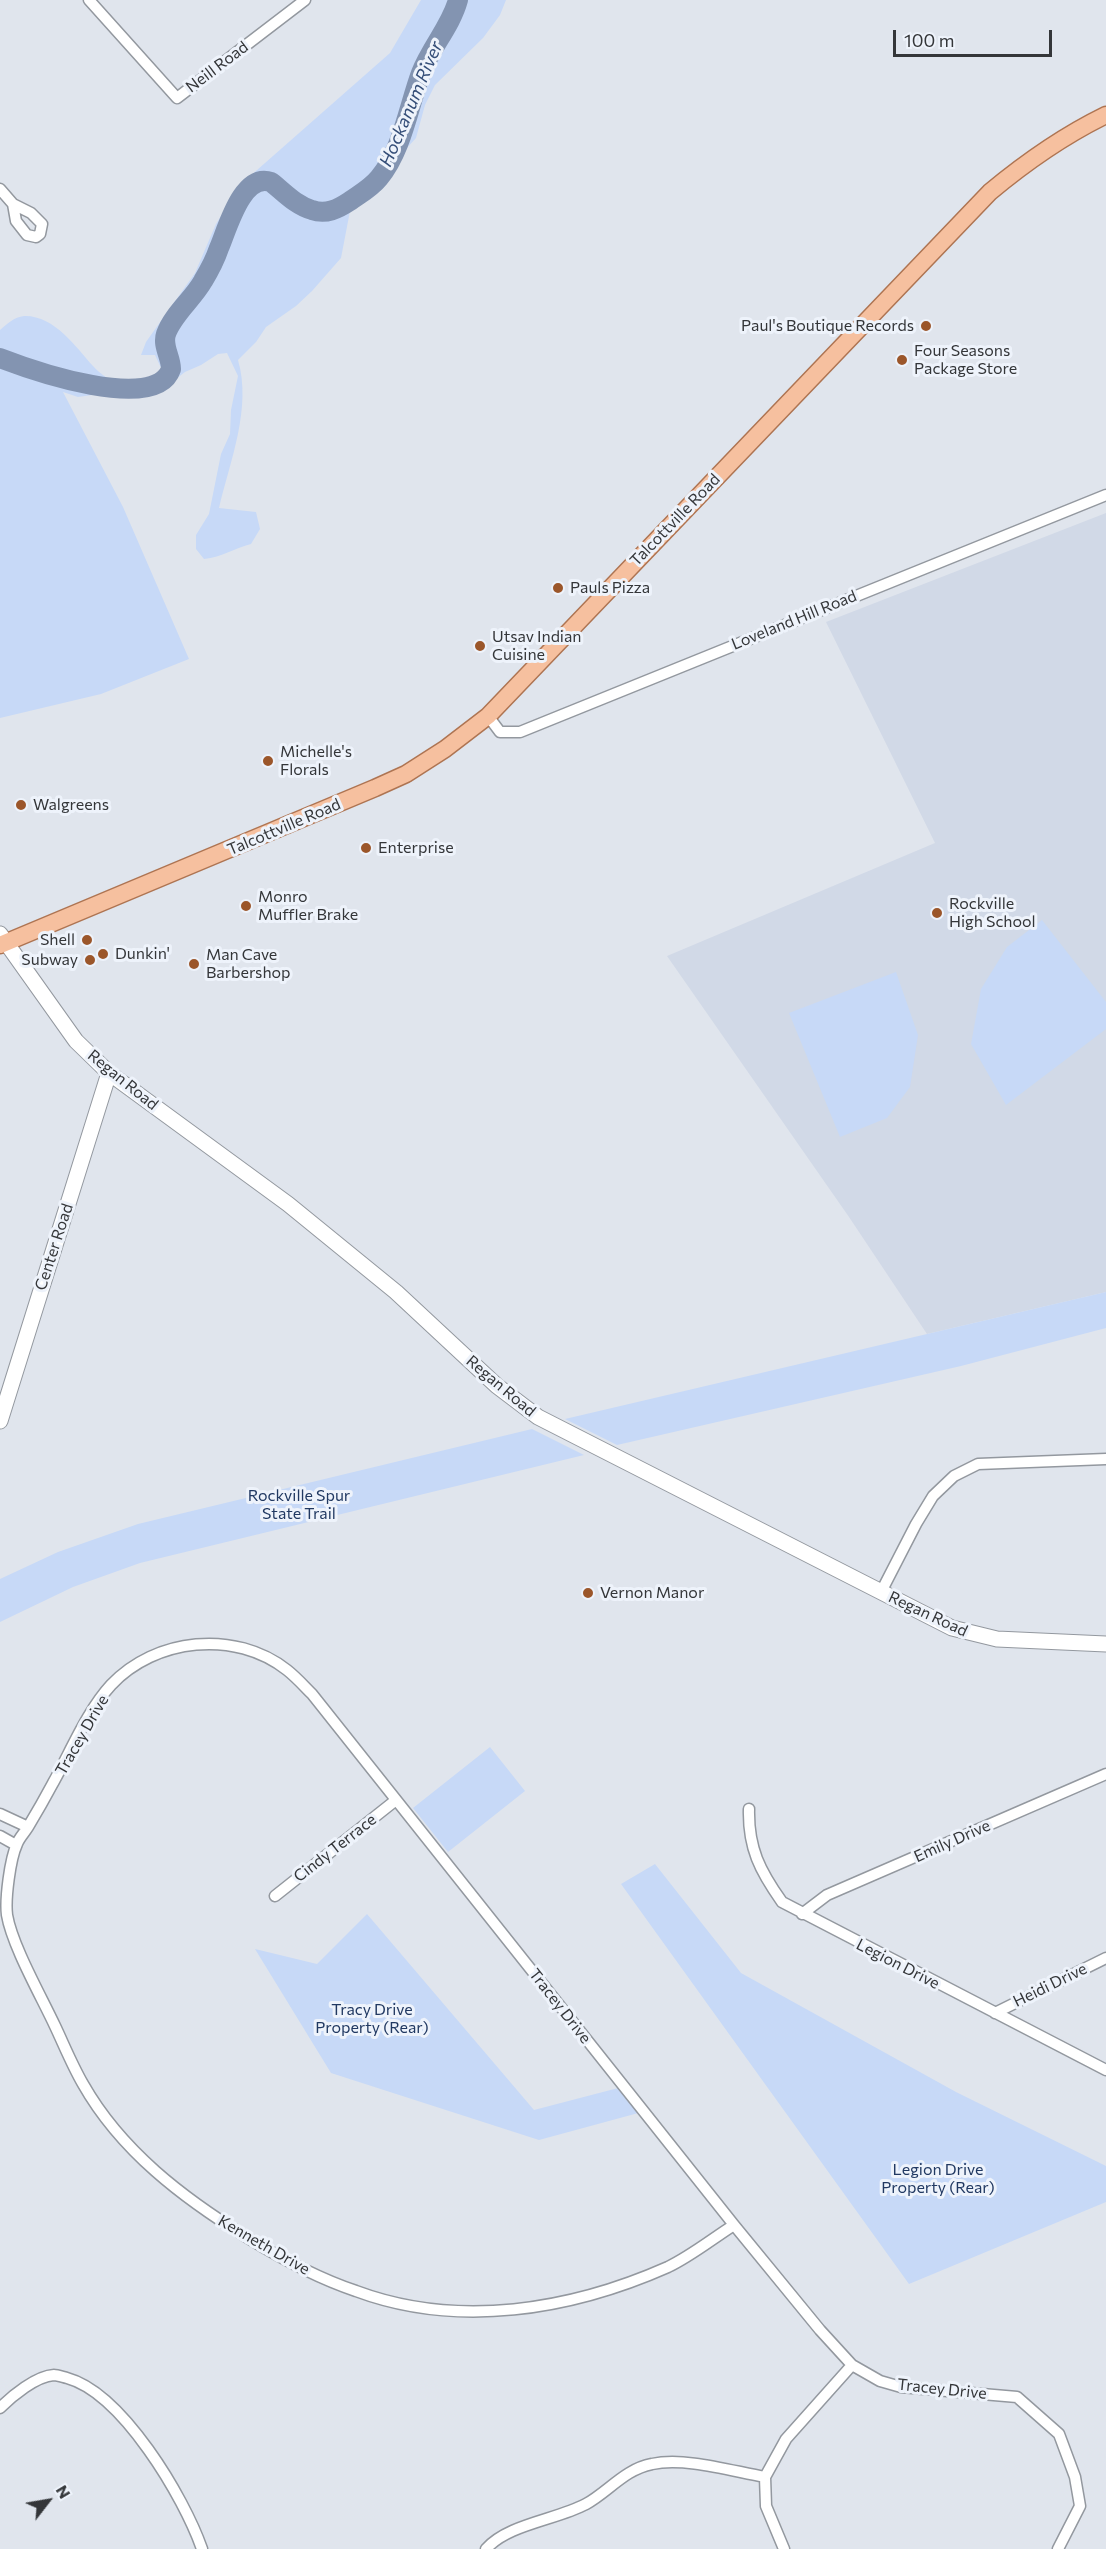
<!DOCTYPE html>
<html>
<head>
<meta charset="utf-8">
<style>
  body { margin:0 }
  #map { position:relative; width:1106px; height:2549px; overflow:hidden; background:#e0e5ed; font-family:Commissioner,sans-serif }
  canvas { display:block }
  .north { position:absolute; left:18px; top:2471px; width:60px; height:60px; -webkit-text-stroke:4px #eef3fb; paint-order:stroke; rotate:59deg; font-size:16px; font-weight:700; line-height:24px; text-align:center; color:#343639 }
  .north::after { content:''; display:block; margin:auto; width:21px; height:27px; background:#343639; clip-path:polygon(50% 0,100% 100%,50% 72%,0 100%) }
  .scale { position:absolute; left:893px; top:30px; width:159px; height:27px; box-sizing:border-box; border:3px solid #343639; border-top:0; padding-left:8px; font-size:18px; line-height:21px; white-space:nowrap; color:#343639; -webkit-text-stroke:4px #eef3fb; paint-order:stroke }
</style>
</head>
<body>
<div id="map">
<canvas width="1106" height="2549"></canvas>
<div class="north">N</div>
<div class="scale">100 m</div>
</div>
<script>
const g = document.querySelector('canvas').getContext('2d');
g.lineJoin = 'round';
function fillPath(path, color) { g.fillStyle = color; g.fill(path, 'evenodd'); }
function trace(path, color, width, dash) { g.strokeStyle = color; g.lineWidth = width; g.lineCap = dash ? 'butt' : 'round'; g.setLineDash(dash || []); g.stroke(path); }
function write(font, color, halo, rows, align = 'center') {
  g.font = font + ' Commissioner,sans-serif'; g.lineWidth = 6; g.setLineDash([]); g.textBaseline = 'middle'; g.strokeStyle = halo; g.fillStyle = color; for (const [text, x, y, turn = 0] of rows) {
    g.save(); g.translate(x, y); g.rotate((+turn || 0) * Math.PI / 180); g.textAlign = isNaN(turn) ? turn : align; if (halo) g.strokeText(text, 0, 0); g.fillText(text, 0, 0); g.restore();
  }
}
fillPath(new Path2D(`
  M 1106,513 L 1106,1292 L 927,1334 L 849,1217 L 667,956 L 935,843 L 826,622 Z`), '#d1d9e7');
fillPath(new Path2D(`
  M 421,0 L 506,0 L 500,15 L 483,38 L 435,85 L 425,105 L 416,138 L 350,211 L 341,258 L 312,291 L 296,306 L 266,327 L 256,342 L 238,360 C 252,408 230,461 219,508 L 256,512 L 260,529 L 251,544 C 235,548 222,557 204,559 L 196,549 L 196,535 L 209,514 L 221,454 L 230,434 L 231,410 L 238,376 L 227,353 L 218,354 L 201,365 L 185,372 L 163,389 L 145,394 L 115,396 L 99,394 L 78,397 L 63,392 L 123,507 L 189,659 L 101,694 L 0,718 L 0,330 C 7,324 14,317 24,316 C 54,315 76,347 93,366 C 99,373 108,378 115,384 L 153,379 L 162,370 L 155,355 L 141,355 L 146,342 L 195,273 L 216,224 L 240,185 L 390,53 Z
  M 1042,920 L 1106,1002 L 1106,1029 L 1006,1105 L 971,1044 L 981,989 L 1007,947 Z
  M 896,972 L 918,1035 L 910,1087 L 887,1118 L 840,1137 L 789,1013 Z
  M 1106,1292 L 1106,1328 L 961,1366 L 617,1445 L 565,1419 Z
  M 532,1429 L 584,1455 L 140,1563 L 73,1587 L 0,1622 L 0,1579 L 58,1552 L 138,1524 Z
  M 490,1747 L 525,1791 L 448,1852 L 413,1808 Z
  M 655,1864 L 741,1973 L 956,2092 L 1106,2166 L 1106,2202 L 909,2284 L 621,1884 Z
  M 367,1914 L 534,2110 L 622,2087 L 642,2112 L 539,2140 L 331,2073 L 255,1949 L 317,1964 Z`), '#c7d9f7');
trace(new Path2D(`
  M 0,358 C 31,370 156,414 171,369 C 171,357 162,346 166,334 C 173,314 193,299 203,281 C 209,271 215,260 219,248 C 227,230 242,172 271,182 C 284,192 295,205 312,210 C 326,215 338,209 350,201 C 360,194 371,188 379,178 C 402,151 409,105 421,73 C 431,47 451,26 458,0`), '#8394b1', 20);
const street = new Path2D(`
  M 89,0 L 177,98 L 305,0
  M 0,189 L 13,204 L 31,213 L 42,224 L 40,234 L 36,237 L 27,235 L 16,221 L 13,204
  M 488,716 L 500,732 L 520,732 L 1106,495
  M 881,1592 L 916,1524 L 933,1496 L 954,1476 L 978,1464 L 1106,1459
  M 749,1809 C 748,1848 760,1871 782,1902 L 1106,2070
  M 0,1814 L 28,1827
  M 0,1836 L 16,1845
  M 275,1896 L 396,1800
  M 802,1914 L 827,1895 L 1106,1774
  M 995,2013 L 1106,1958
  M 734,2225 C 712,2239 691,2256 668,2267 C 571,2310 458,2329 356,2291 C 317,2278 282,2259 248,2238 C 183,2198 121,2151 83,2084 C 72,2065 64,2045 55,2026 C 41,1996 12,1945 7,1915 C 5,1899 10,1859 17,1844 C 19,1838 25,1832 28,1827 C 37,1812 45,1798 53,1783 C 70,1753 87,1711 111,1685 C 155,1638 235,1629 287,1670 C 296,1677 304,1686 312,1694 L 734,2225 L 820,2330 L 852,2365 L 880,2381 L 901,2387 L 1017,2397 L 1059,2434 L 1075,2477 L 1080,2506 L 1058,2549
  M 0,2408 C 12,2396 36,2376 54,2375 C 57,2375 63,2377 67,2378 C 122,2393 184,2497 202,2549
  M 486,2549 C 508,2524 556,2520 586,2504 C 608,2492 625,2469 652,2464 C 685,2457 731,2471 765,2477
  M 784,2549 L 766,2506 L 765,2477 L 786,2439 L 852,2365`);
const secondary = new Path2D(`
  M 0,934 L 76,1041 L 109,1073 L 288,1204 L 396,1292 L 497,1386 L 538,1417 L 952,1628 L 997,1639 L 1106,1644
  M 0,1421 L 109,1073`);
const primary = new Path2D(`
  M 0,945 L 375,788 L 406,774 L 445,749 L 488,716 L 990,192 C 1026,162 1063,136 1106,115`);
trace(street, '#93989f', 13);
trace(secondary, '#93989f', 17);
trace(primary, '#ae7452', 19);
trace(street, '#fff', 10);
trace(secondary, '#fff', 15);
trace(primary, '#f6c09f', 16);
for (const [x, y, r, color] of [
  [926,326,6,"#9b562a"],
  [902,360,6,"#9b562a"],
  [558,588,6,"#9b562a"],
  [480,646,6,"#9b562a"],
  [268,761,6,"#9b562a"],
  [21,805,6,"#9b562a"],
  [366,848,6,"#9b562a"],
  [246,906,6,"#9b562a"],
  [937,913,6,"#9b562a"],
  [87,940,6,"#9b562a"],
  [103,954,6,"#9b562a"],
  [90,960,6,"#9b562a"],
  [194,964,6,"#9b562a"],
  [588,1593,6,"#9b562a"]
]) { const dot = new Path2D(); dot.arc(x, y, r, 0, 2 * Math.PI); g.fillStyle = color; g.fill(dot); trace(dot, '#eef3fb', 2); }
write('16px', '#343639', '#eef3fb', [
  ["Neill Road",217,67,-37],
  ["Talcottville Road",675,520,-46],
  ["Loveland Hill Road",794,620,-22],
  ["Talcottville Road",284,827,-23],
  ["Regan Road",123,1080,39],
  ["Center Road",54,1247,-72],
  ["Regan Road",501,1386,40],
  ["Regan Road",928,1614,25],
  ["Tracey Drive",82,1735,-60],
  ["Emily Drive",952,1841,-24],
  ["Cindy Terrace",335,1848,-38],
  ["Legion Drive",898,1964,27],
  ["Heidi Drive",1050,1985,-26],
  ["Tracey Drive",560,2006,52],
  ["Kenneth Drive",264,2245,30],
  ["Tracey Drive",942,2389,6]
]);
write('16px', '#343639', '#eef3fb', [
  ["Paul's Boutique Records",914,326,"right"],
  ["Four Seasons",914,351],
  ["Package Store",914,369],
  ["Pauls Pizza",570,588],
  ["Utsav Indian",492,637],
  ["Cuisine",492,655],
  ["Michelle's",280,752],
  ["Florals",280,770],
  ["Walgreens",33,805],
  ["Enterprise",378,848],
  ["Monro",258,897],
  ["Muffler Brake",258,915],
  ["Rockville",949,904],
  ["High School",949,922],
  ["Shell",75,940,"right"],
  ["Dunkin'",115,954],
  ["Man Cave",206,955],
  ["Barbershop",206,973],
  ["Subway",78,960,"right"],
  ["Vernon Manor",600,1593]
], 'left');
write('16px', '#213962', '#eef3fb', [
  ["Rockville Spur",299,1496],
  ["State Trail",299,1514],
  ["Tracy Drive",372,2010],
  ["Property (Rear)",372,2028],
  ["Legion Drive",938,2170],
  ["Property (Rear)",938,2188]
]);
write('italic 18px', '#354e78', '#eef3fb', [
  ["Hockanum River",411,104,-67]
]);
</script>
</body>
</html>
